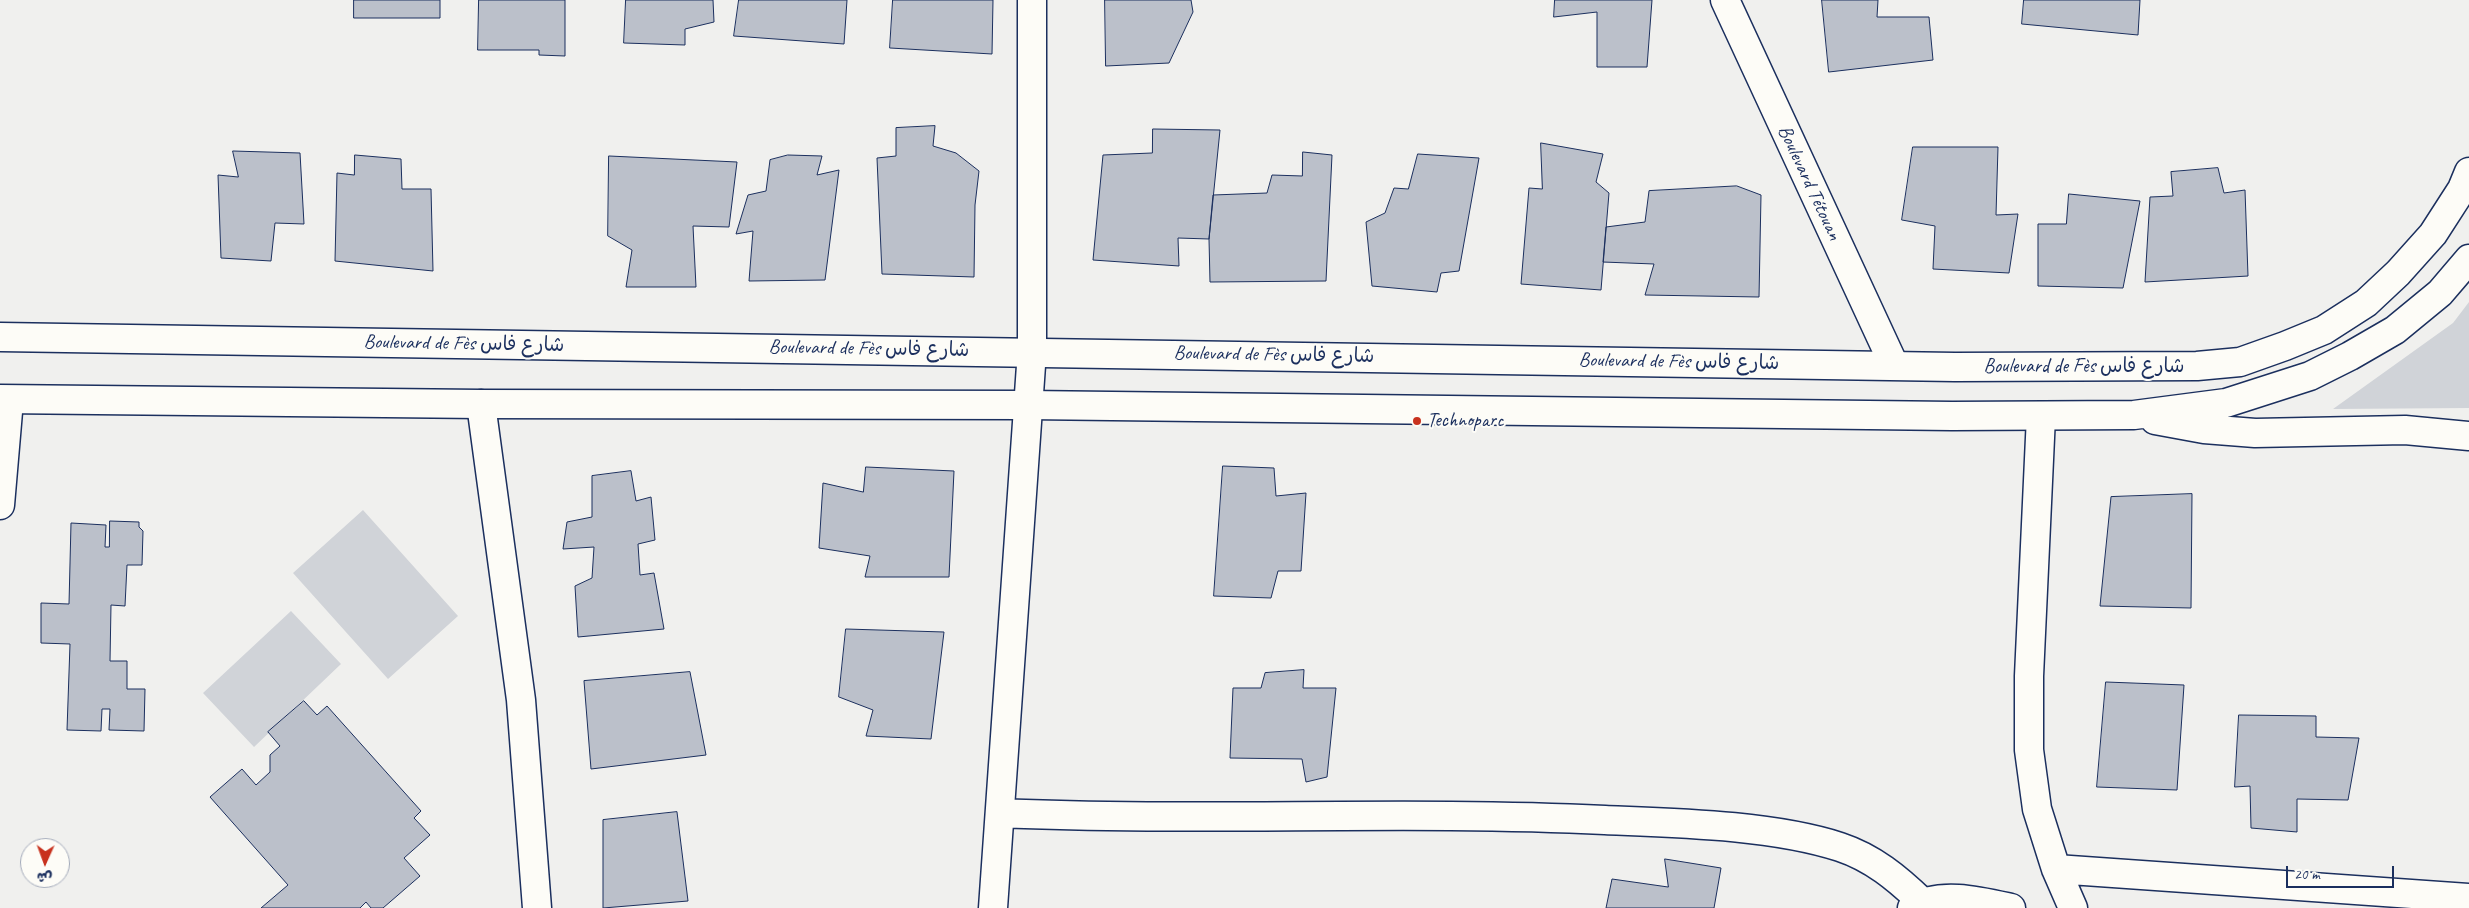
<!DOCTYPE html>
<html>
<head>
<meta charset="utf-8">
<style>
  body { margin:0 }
  #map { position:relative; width:2469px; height:908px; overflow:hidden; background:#f0f0ee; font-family:Caveat,"Playpen Sans Arabic",sans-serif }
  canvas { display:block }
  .north { position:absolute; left:20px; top:838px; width:50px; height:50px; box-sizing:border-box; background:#fdfcf7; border:1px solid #a3aaba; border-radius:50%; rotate:182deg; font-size:14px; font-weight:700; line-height:20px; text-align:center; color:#1b2f5e }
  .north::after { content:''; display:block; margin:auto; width:18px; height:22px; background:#c8321e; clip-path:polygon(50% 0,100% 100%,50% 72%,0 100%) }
  .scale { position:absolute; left:2286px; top:866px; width:108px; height:22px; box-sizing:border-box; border:2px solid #1b2f5e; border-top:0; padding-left:6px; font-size:15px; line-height:18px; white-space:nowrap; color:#1b2f5e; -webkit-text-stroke:4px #fdfcf7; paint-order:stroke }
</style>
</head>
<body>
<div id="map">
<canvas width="2469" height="908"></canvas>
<div class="north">ش</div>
<div class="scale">20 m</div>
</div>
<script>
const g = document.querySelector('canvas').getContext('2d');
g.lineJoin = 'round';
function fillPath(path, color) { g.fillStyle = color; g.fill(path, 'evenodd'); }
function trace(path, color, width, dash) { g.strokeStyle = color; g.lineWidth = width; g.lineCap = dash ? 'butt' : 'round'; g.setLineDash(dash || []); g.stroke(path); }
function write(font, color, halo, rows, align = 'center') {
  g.font = font + ' Caveat,"Playpen Sans Arabic",sans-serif'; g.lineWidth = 4; g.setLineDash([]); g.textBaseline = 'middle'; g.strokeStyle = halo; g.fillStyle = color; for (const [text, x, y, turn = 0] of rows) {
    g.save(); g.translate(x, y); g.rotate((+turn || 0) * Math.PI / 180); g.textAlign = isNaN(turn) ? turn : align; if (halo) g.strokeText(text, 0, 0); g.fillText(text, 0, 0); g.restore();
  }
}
fillPath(new Path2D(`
  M 2469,302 L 2469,408 L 2333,409 L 2453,323 Z
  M 363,510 L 458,616 L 388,679 L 293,573 Z
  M 291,611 L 341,664 L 254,747 L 203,693 Z`), '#d0d3d8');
const building = new Path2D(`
  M 354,0 L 440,0 L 440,18 L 354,18 Z
  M 479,0 L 565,0 L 565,56 L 539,55 L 539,50 L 478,50 Z
  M 626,0 L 713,0 L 714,22 L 685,29 L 685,45 L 624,43 Z
  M 739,0 L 847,0 L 844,44 L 734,36 Z
  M 893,0 L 993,0 L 992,54 L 890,48 Z
  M 1105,0 L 1191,0 L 1193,12 L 1169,63 L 1106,66 Z
  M 1555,0 L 1652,0 L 1647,67 L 1597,67 L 1597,12 L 1554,17 Z
  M 1822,0 L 1878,0 L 1877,17 L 1929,17 L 1933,60 L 1829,72 Z
  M 2024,0 L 2140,0 L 2138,35 L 2022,24 Z
  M 935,126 L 933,146 L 956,153 L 979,171 L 975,205 L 974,277 L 882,274 L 877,158 L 896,156 L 896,128 Z
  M 1153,129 L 1220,130 L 1209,239 L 1178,238 L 1179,266 L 1093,260 L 1103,155 L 1152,153 Z
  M 1541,143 L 1603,154 L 1596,182 L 1609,193 L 1601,290 L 1521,284 L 1529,188 L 1542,189 Z
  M 1913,147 L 1998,147 L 1996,215 L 2018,214 L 2009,273 L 1933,269 L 1935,226 L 1902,220 Z
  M 233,151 L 300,153 L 304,224 L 275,223 L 271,261 L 221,258 L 218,175 L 238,177 Z
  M 1303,152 L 1332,155 L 1326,281 L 1210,282 L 1209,239 L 1213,195 L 1267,193 L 1272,175 L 1302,176 Z
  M 1418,154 L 1479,158 L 1459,271 L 1441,273 L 1437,292 L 1372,286 L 1366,222 L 1385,213 L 1394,188 L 1408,189 Z
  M 355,155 L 401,159 L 402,189 L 431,189 L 433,271 L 335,261 L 337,173 L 354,175 Z
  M 788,155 L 822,156 L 817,175 L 839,170 L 825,280 L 749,281 L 753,231 L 736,234 L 748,195 L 766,191 L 770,160 Z
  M 609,156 L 737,162 L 729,227 L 693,226 L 696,287 L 626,287 L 632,250 L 608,236 Z
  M 2218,168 L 2224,193 L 2245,190 L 2248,276 L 2145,282 L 2150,197 L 2173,196 L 2171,172 Z
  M 1737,186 L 1761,195 L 1759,297 L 1645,295 L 1654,264 L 1603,262 L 1606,227 L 1645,222 L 1649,191 Z
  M 2069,194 L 2140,201 L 2123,288 L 2038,286 L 2038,224 L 2066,224 Z
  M 1223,466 L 1274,468 L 1276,496 L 1306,493 L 1301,571 L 1278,571 L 1271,598 L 1214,596 Z
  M 866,467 L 954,471 L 949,577 L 865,577 L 870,556 L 819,548 L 823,483 L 863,492 Z
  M 631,471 L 636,501 L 651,497 L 655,540 L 638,544 L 640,575 L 654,573 L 664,629 L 578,637 L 575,586 L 592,578 L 594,547 L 563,549 L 567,522 L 592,517 L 592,476 Z
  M 2192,494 L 2191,608 L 2100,606 L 2111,497 Z
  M 110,521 L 139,522 L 139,527 L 143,531 L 142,565 L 127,565 L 125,606 L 111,605 L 110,661 L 127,661 L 127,689 L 145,689 L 144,731 L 109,730 L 110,709 L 102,709 L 101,731 L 67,730 L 70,644 L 41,643 L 41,603 L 69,604 L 71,523 L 106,525 L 105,547 L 109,547 Z
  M 846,629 L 944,632 L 931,739 L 866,736 L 873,710 L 839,697 Z
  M 1304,670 L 1303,688 L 1336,688 L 1327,777 L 1306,782 L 1302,759 L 1230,758 L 1233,688 L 1261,688 L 1265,673 Z
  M 690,672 L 706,755 L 591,769 L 584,681 Z
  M 2106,682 L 2184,685 L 2177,790 L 2097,787 Z
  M 304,701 L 317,715 L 327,706 L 421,811 L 414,818 L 430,835 L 404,858 L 420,876 L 383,908 L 371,908 L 366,902 L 360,908 L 261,908 L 288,885 L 210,797 L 242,769 L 256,785 L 270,772 L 270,755 L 280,746 L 268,732 Z
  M 2239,715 L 2316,716 L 2316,737 L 2359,738 L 2348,800 L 2297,799 L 2297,832 L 2251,828 L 2250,786 L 2235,787 Z
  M 677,812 L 688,901 L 603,908 L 603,820 Z
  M 1665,859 L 1721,868 L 1714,908 L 1606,908 L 1612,879 L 1668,887 Z`);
fillPath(building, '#bbc0ca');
trace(building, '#1b2f5e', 1);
const minor = new Path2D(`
  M 1725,0 L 1894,365
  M 481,404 L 521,700 L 537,908
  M 2041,416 L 2029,676 L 2029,750 L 2037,809 L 2056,869 L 2073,908
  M 0,505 L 9,400
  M 1000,813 C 1201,822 1404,810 1605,820 C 1678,823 1772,825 1840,847 C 1873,858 1897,878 1922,902
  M 2056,869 L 2469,898
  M 993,908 L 1032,351 L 1032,0
  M 1912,908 C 1940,891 1980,901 2011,908`);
const major = new Path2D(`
  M 0,337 L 1955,367 L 2197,366 L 2240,362 L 2285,346 L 2324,330 L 2366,303 L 2398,273 L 2433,234 L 2462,189 L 2469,172
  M 0,399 L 481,404 L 1028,405 L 1952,416 L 2134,415 L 2226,403 L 2310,376 L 2350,356 L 2395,330 L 2440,293 L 2469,259
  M 2155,420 L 2204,429 L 2255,433 L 2405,430 L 2469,436`);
trace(minor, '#1b2f5e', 31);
trace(major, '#1b2f5e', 31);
trace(minor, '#fdfcf7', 28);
trace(major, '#fdfcf7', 28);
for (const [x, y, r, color] of [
  [1417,421,5,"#c8321e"]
]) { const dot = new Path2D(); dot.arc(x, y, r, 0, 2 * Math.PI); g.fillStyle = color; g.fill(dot); trace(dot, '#fdfcf7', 2); }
write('20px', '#1b2f5e', '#fdfcf7', [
  ["Boulevard Tétouan",1809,183,65],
  ["Boulevard de Fès شارع فاس",464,344,1],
  ["Boulevard de Fès شارع فاس",869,349,1],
  ["Boulevard de Fès شارع فاس",1274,355,1],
  ["Boulevard de Fès شارع فاس",1679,362,1],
  ["Boulevard de Fès شارع فاس",2084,367]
]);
write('20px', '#1b2f5e', '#fdfcf7', [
  ["Technoparc",1427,421]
], 'left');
</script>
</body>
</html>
